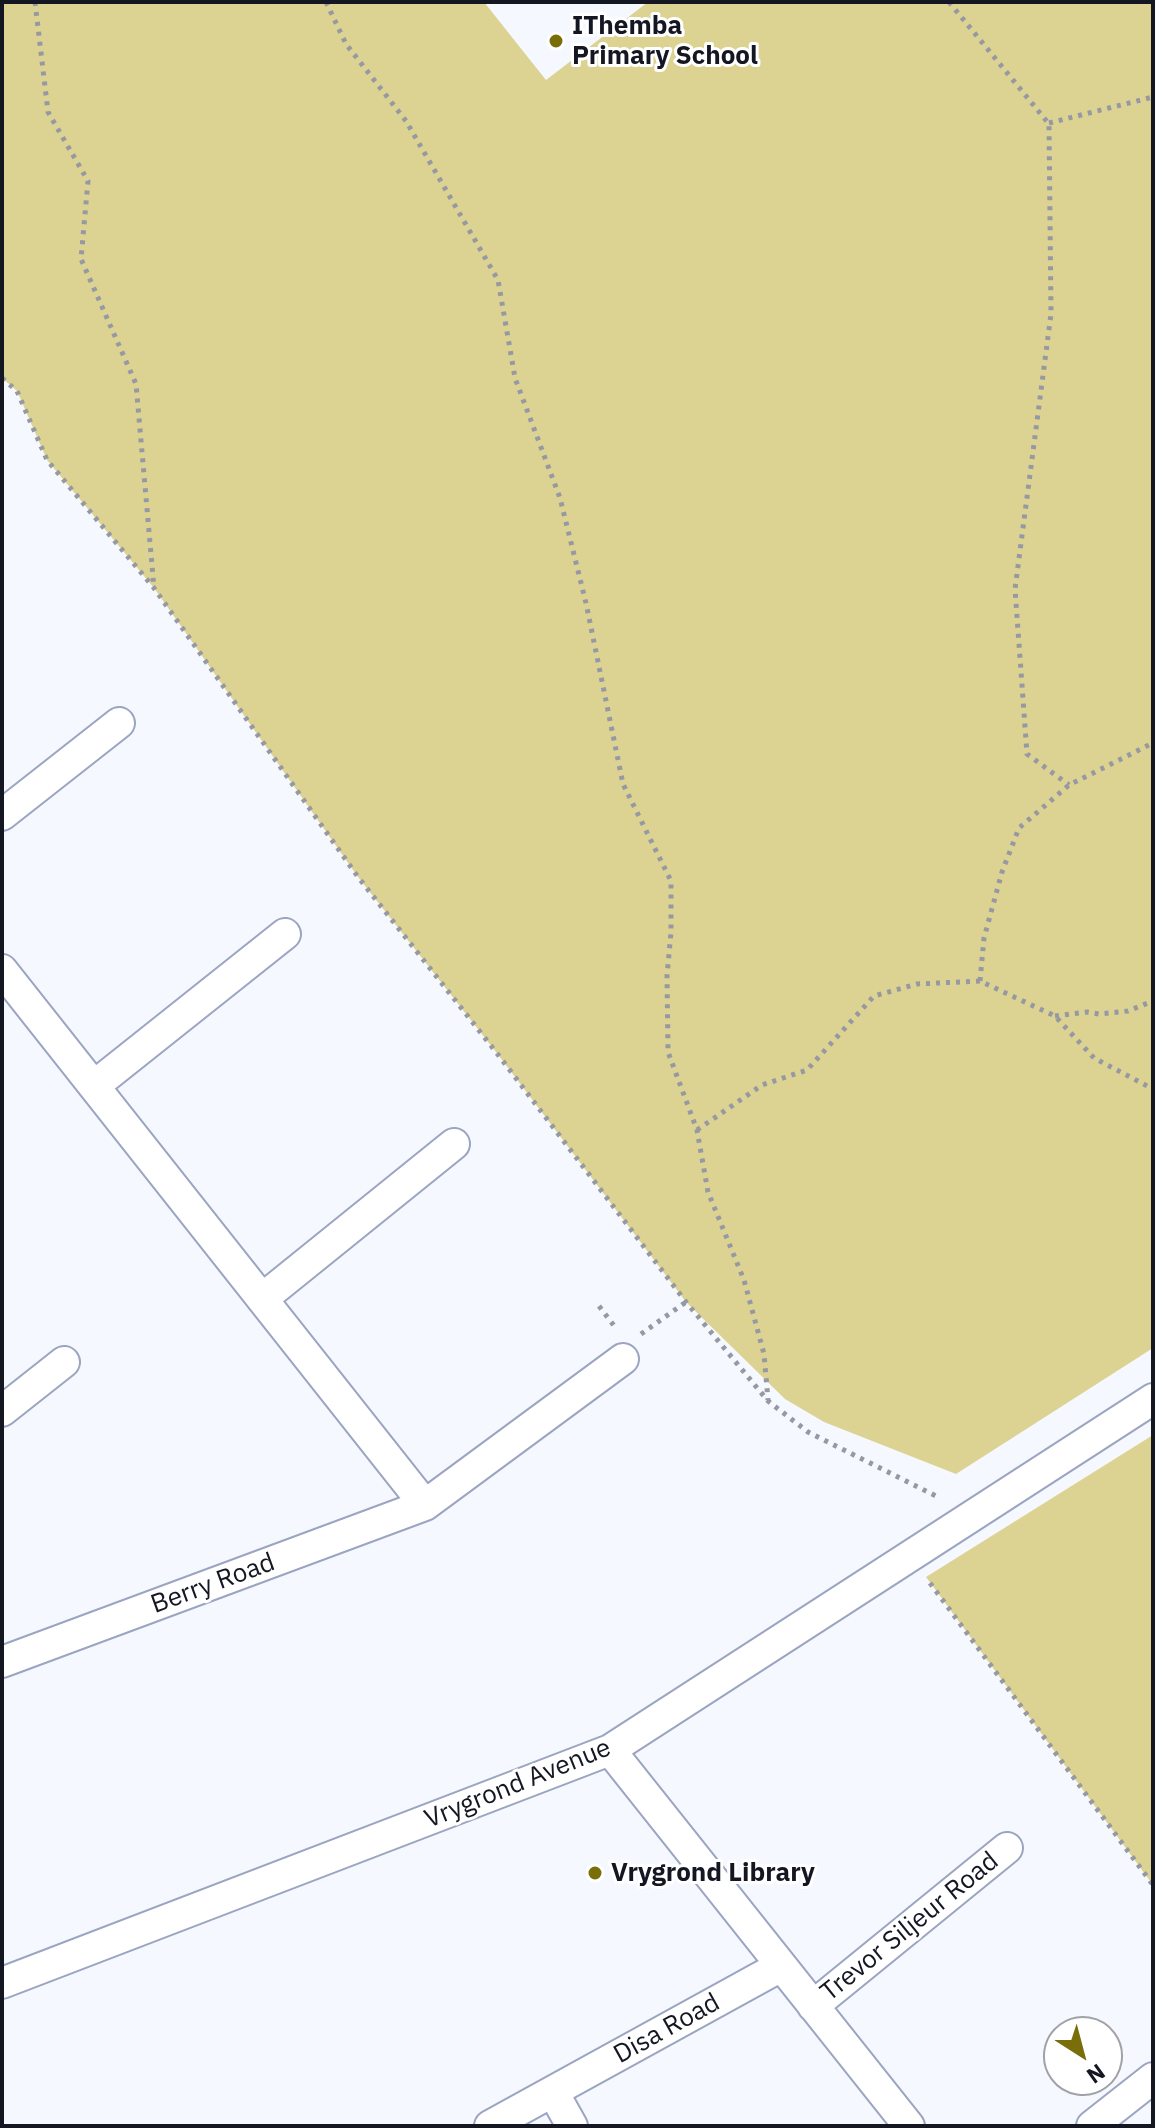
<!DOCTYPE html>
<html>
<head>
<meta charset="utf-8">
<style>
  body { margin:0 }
  #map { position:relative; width:1155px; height:2128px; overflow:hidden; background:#f5f8fe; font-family:"IBM Plex Sans",sans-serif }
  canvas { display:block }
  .frame { position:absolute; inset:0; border:4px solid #141722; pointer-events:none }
  .north { position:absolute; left:1043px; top:2016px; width:80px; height:80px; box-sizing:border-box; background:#fff; border:2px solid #a1a2a7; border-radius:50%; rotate:144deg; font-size:22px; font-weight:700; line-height:32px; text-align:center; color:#141722 }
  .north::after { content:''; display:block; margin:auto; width:28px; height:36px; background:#7a6e0b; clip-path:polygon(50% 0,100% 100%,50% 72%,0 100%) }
</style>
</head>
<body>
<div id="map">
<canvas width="1155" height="2128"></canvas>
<div class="frame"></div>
<div class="north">N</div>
</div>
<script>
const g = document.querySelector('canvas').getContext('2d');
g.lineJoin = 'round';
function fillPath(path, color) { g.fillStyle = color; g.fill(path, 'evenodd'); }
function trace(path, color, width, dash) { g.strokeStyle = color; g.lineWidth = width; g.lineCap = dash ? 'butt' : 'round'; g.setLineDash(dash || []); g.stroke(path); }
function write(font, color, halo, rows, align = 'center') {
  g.font = font + ' "IBM Plex Sans",sans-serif'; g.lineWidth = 6; g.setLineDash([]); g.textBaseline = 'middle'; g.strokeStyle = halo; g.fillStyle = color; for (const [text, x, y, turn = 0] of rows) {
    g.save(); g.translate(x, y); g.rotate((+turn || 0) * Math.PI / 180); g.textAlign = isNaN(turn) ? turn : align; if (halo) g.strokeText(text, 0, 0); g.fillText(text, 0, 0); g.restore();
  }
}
fillPath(new Path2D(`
  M 2,2 L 484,2 L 546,80 L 648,2 L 1153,2 L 1153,1348 L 956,1474 L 824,1422 L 785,1399 L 686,1302 L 496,1052 L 358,877 L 154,588 L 47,460 L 17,391 L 2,378 Z
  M 1153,1435 L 1153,1885 L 926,1577 Z`), '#dcd392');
const street = new Path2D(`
  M 2,815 L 119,723
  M 2,970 L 425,1505
  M 94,1086 L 285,934
  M 262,1299 L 454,1144
  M 2,1411 L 64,1362
  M 2,1662 L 425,1505 L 623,1359
  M 610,1750 L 909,2126
  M 2,1983 L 610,1750 L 1153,1399
  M 813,2006 L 1007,1848
  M 553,2092 L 572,2126
  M 490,2126 L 781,1966
  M 1092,2126 L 1153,2078`);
trace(street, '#9ba5c1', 34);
trace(new Path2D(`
  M 35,2 L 48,112 L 88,181 L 81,259 L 136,384 L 154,588
  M 326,2 L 346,44 L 406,121 L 498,280 L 515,378 L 560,498 L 586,603 L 623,784 L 671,881 L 671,932 L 667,976 L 668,1052 L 697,1130 L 708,1192 L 744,1280 L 764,1354 L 768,1400
  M 949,2 L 1049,124 L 1051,314 L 1015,589 L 1027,754 L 1069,785
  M 1049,123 L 1153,97
  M 2,378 L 17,391 L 47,460 L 154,588 L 358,877 L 496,1052 L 686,1302 L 768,1401 L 808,1432 L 940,1498
  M 980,981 L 984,938 L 1002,872 L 1019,828 L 1069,785 L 1153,743
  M 1055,1016 L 1087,1012 L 1099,1014 L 1128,1011 L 1153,1001
  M 697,1130 L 762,1085 L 807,1070 L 874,996 L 917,984 L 980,981 L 1055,1016 L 1094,1058 L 1153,1089
  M 599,1306 L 615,1327
  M 641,1334 L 686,1302
  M 930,1583 L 1153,1885`), '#9699a2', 5, [4, 6]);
trace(street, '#fff', 30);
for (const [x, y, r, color] of [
  [556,41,8,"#7a6e0b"],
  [595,1873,8,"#7a6e0b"]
]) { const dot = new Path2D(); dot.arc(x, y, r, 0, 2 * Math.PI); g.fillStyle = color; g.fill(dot); trace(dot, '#fff', 3); }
write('bold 26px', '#141722', '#fff', [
  ["IThemba",572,26],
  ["Primary School",572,56],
  ["Vrygrond Library",611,1873]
], 'left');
write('26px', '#141722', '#fff', [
  ["Berry Road",213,1584,-20],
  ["Vrygrond Avenue",518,1784,-22],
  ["Trevor Siljeur Road",910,1927,-39],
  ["Disa Road",667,2029,-29]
]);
</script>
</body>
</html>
